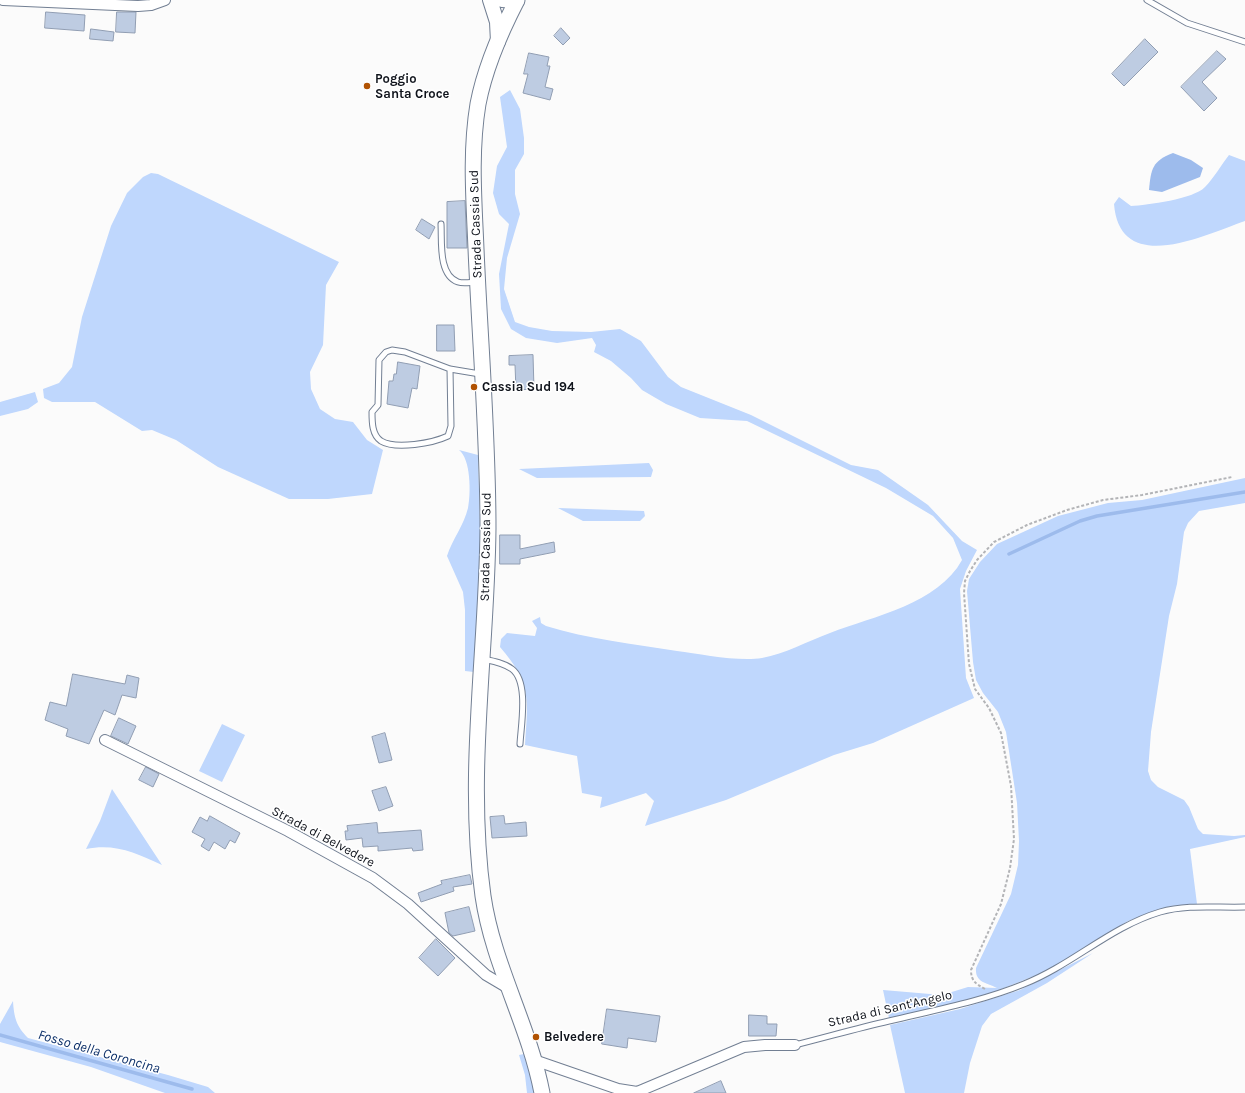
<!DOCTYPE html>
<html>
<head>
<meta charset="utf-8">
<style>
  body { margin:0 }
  canvas { display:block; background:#fbfbfb }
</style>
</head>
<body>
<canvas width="1245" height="1093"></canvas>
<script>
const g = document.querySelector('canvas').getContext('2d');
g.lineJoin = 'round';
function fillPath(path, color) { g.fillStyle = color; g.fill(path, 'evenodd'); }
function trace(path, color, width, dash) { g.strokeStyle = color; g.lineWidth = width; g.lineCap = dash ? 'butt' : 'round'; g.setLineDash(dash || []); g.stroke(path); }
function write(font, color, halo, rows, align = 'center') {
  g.font = font + ' Karla,sans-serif'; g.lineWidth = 3; g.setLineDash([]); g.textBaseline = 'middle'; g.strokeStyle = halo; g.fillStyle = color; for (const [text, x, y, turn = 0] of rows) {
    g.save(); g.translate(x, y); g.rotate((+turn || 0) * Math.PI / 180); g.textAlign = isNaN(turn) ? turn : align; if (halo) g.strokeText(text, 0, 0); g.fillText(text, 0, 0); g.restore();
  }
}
fillPath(new Path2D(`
  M 510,90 L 520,109 L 524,138 L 524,154 L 515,170 L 515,194 L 520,214 L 507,258 L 504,289 L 515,322 L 529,327 L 552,331 L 591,332 L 620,329 L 641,341 L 668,377 L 681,387 L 751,415 L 851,465 L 878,470 L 928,505 L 962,541 L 977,550 L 966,571 L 960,589 L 966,678 L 974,698 L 873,743 L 834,755 L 726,800 L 645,826 L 654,801 L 646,793 L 600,808 L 602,797 L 582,793 L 577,756 L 525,745 C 528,699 532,684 500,647 L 501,639 L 507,633 L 535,636 L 537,628 L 532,621 L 540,617 L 541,623 L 546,626 C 588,639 634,644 677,651 C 700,654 739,662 762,658 C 785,654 808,641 830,633 C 874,616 938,604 962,560 L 953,538 L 933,516 L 886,488 L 747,421 L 700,418 L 666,404 L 642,390 L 631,378 L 611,361 L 594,352 L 596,345 L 592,338 L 557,343 L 526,338 L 511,329 L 501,309 L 499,274 L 509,224 L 499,214 L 493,193 L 497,166 L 507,147 L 500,97 Z
  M 1229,155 L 1245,161 L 1245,221 C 1205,235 1120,277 1114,204 L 1119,197 L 1131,206 C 1147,205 1194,199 1205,187 C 1214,178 1221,165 1229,155 Z
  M 151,173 L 158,174 L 339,262 L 326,285 L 323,345 L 310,372 L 311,389 L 320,409 L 335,419 L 353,422 L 367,440 L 383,450 L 372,494 L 328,499 L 289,499 L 218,467 L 176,440 L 152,430 L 142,431 L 95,402 L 52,402 L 44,398 L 43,389 L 59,383 L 72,367 L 82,317 L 111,226 L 127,193 L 143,177 Z
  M 35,392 L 38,402 L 28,409 L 0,416 L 0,402 Z
  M 459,450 L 478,455 L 481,560 L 474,672 L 465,671 L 465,610 L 463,592 L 447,556 C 452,540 464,525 468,508 C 471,494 471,459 459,450 Z
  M 649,463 L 653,470 L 651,477 L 537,478 L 519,469 Z
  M 1245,478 L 1245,503 L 1199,511 L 1188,523 L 1184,532 L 1177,584 L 1169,616 L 1151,732 L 1148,771 L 1151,780 L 1158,787 L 1184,800 L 1189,807 L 1198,829 L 1203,834 L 1234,836 L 1245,835 L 1245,837 L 1190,849 L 1197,904 L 1171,906 L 1128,921 L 1052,969 L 976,999 L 889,1018 L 883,990 L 942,995 L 968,987 L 997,988 C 986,982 975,983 976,968 L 1011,894 L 1018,865 L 1019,841 L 1017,803 L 1006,732 L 998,712 L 983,693 L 976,680 L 973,662 L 967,591 L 969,579 L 980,562 L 997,544 L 1058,516 L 1108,503 L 1142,500 Z
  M 558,508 L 644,511 L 645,516 L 640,521 L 583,521 Z
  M 222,724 L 245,735 L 222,782 L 199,771 Z
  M 112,789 L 162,865 C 136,853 115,843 86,849 L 100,821 Z
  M 1093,953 L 1047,983 L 991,1014 L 982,1026 L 970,1063 L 964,1093 L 905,1093 L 890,1025 L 960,1009 L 1020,990 Z
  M 13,1001 C 14,1017 16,1026 28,1038 L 168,1075 L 208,1087 L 215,1093 L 165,1093 L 91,1067 L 0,1042 L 0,1024 Z
  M 524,1054 L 535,1093 L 527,1093 L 525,1075 L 519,1055 Z`), '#bfd7fd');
fillPath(new Path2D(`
  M 1173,153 L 1191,160 L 1203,168 L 1200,177 L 1162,192 L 1149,190 C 1151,169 1152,161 1173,153 Z`), '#9dbbec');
trace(new Path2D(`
  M 1009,554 L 1080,521 L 1097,516 L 1245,492
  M 0,1035 L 192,1089`), '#9dbbec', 3.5);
const building = new Path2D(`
  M 46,12 L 85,15 L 84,31 L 45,28 Z
  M 117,12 L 136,12 L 135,33 L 116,32 Z
  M 561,28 L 570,38 L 563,45 L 554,36 Z
  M 91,29 L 114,32 L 113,41 L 90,39 Z
  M 1145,39 L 1158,52 L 1124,86 L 1112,74 Z
  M 1217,51 L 1226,59 L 1202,82 L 1217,98 L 1204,111 L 1181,87 Z
  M 529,53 L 549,57 L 547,66 L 550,66 L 545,87 L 553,89 L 550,100 L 523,93 L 528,74 L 524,74 Z
  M 465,201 L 467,248 L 447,248 L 447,202 Z
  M 422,219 L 435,227 L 429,239 L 416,230 Z
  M 437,325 L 454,325 L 455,351 L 437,351 Z
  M 533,355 L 534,389 L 516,390 L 515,365 L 509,365 L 509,356 Z
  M 398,362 L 420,366 L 417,389 L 412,388 L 408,408 L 387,404 L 389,381 L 393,381 L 394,374 L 396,374 Z
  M 500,535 L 520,535 L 520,549 L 554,542 L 555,552 L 520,559 L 520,564 L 500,564 Z
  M 73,674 L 125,684 L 127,675 L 139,678 L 136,698 L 122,695 L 115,715 L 104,710 L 89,744 L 66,736 L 68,729 L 45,720 L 50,702 L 66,706 Z
  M 119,718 L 136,726 L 128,744 L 111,736 Z
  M 385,733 L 392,760 L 379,763 L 372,737 Z
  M 146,767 L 159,774 L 153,787 L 139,780 Z
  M 386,787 L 393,806 L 379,811 L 372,791 Z
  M 210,816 L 240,833 L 235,843 L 230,840 L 225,849 L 214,842 L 209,851 L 201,846 L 205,839 L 192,832 L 200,817 L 207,821 Z
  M 504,816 L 505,824 L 526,822 L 527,836 L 492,838 L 490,817 Z
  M 377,823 L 378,833 L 421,830 L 423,850 L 413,851 L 412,848 L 378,851 L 378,846 L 363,847 L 362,838 L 346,840 L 345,831 L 348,831 L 347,826 Z
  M 470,875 L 472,884 L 453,887 L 454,891 L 421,902 L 418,893 L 442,884 L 441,881 Z
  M 469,907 L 475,931 L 453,936 L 449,933 L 445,913 Z
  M 436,939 L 455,958 L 438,976 L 419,958 Z
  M 607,1009 L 660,1016 L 656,1042 L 628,1038 L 627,1048 L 602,1044 Z
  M 749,1015 L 767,1016 L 767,1024 L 777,1024 L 776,1036 L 749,1036 Z
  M 721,1081 L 726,1093 L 694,1093 Z`);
fillPath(building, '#becce2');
trace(building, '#919eb3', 1);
const lane = new Path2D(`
  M 1147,0 L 1187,23 L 1245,42
  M 441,224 C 442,241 438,275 458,282 C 464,284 471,282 477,282
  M 450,369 L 451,426 L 448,436 C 433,443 396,450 381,441 C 372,435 372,422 372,412 L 378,405 L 379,360 L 386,352 L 392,350 L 405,352 L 450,369 L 480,374
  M 483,659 C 493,661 504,663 512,669 C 529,682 521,725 520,744
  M 795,1045 C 827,1037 858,1028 889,1021 C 935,1010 980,1002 1024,984 C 1072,965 1110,927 1160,912 C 1188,904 1217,908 1245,907`);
const street = new Path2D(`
  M 3,0 L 138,6 L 151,5 L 165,0
  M 105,740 L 288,831 L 373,878 L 408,904 L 486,975 L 508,988
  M 534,1060 L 618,1089 L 637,1092 L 744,1047 L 765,1045 L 795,1045`);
const secondary = new Path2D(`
  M 490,0 L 497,22 L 498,42
  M 502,0 L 517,1`);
const primary = new Path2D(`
  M 517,0 C 500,33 485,67 478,104 C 470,152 474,201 476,249 C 480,342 488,435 488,528 C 487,650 466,774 483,896 C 493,965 529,1025 542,1093`);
trace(lane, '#727f93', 7);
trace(street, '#727f93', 12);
trace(secondary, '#727f93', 16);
trace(primary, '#727f93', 17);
trace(new Path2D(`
  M 985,989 C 976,984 971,981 971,970 L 1001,904 L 1010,868 L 1014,839 L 1011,786 L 1001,733 L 989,708 L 975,689 L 969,664 L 964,593 L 965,581 L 970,571 L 977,560 L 994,542 L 1027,525 L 1067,510 L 1103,500 L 1142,495 L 1232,477`), '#b3b4b7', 2, [3, 2]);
trace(lane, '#fff', 5);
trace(street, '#fff', 10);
trace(secondary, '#fff', 14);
trace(primary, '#fff', 15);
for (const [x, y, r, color] of [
  [367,86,4,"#b15202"],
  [474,387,4,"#b15202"],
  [536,1037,4,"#b15202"]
]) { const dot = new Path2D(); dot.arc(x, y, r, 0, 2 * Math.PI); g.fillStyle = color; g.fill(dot); trace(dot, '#fff', 1.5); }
write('bold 13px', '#10141c', '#fff', [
  ["Poggio",375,79],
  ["Santa Croce",375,94],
  ["Cassia Sud 194",482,387],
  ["Belvedere",544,1037]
], 'left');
write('13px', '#10141c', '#fff', [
  ["Strada Cassia Sud",476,224,-92],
  ["Strada Cassia Sud",486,547,-89],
  ["Strada di Belvedere",323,837,28],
  ["Strada di Sant'Angelo",890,1009,-13]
]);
write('italic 14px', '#0e316a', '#fff', [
  ["Fosso della Coroncina",99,1052,16]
]);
</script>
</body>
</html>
